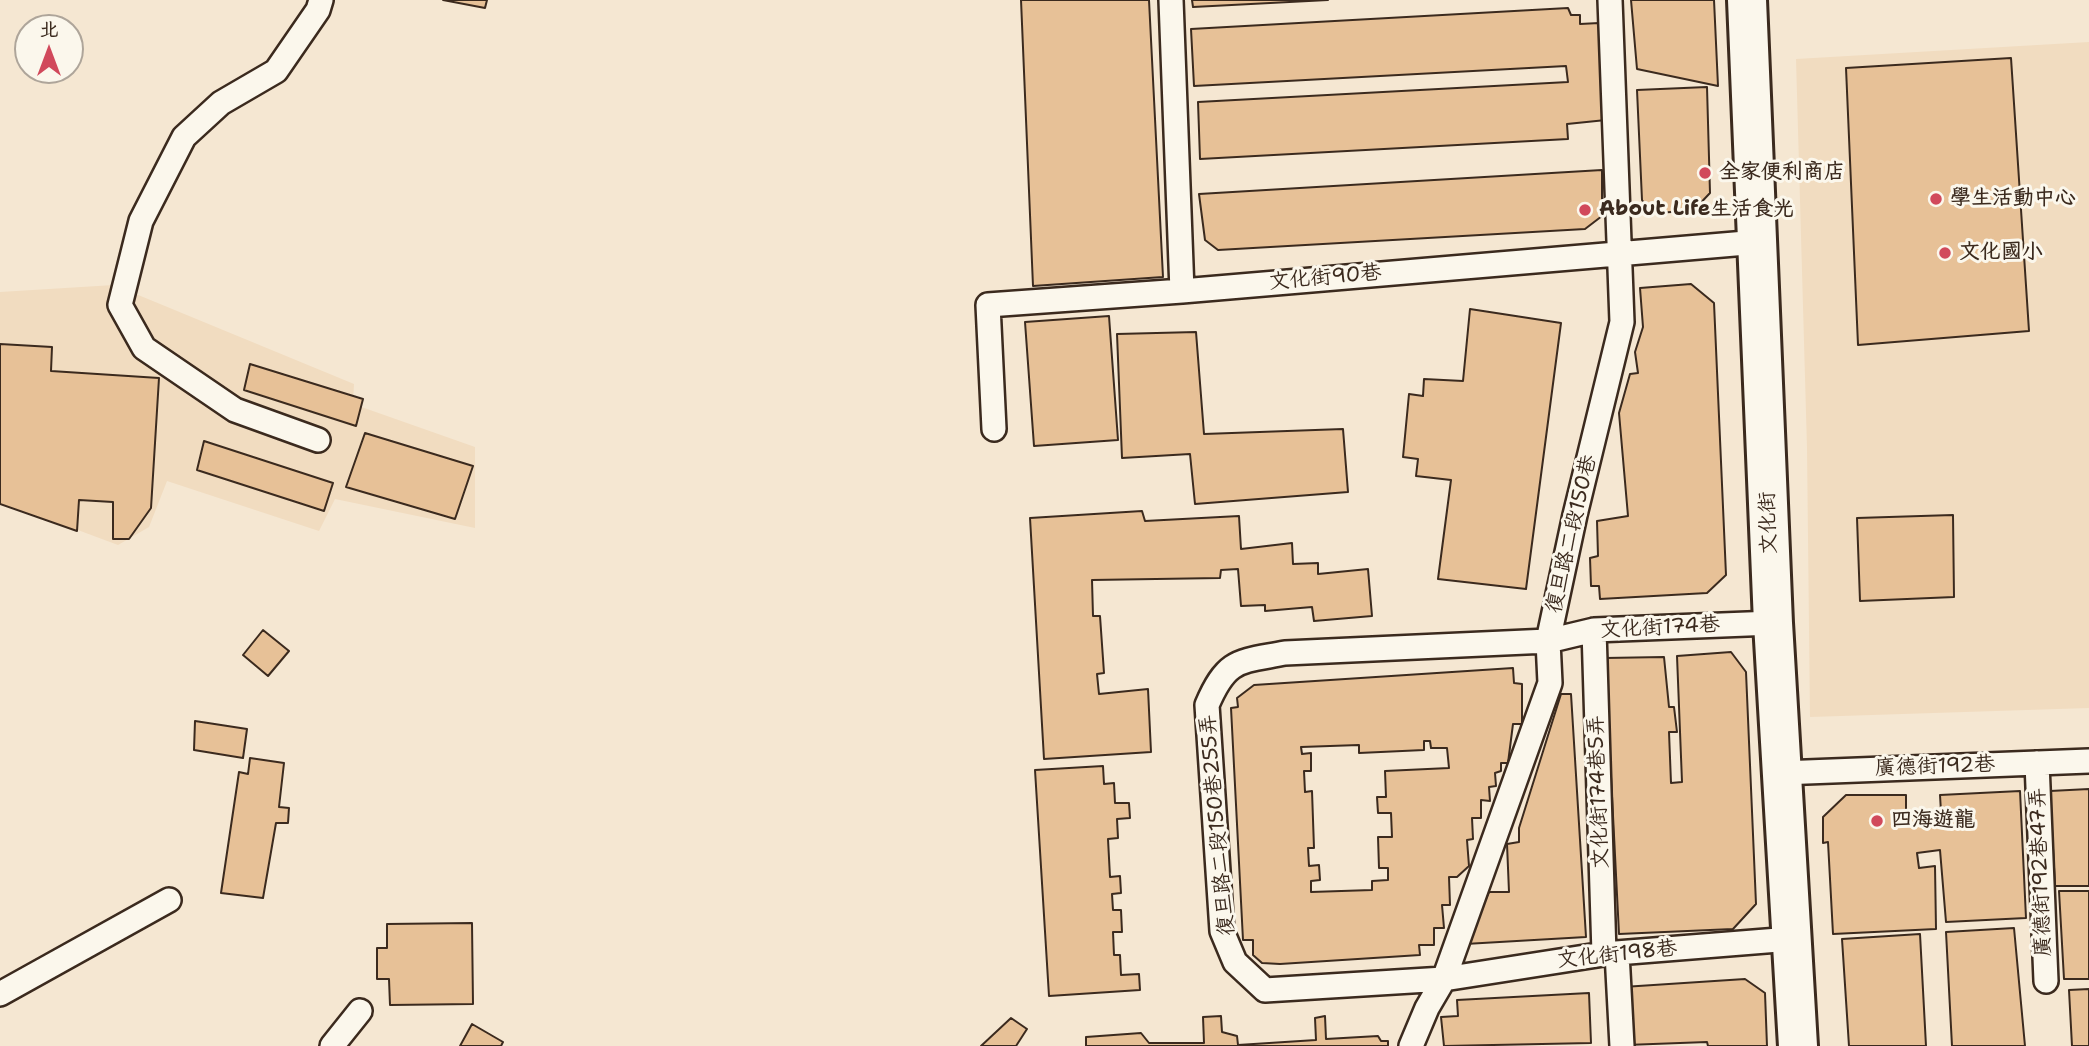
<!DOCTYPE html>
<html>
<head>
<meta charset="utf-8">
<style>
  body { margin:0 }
  #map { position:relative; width:2089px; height:1046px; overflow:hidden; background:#f5e7d2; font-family:"Shantell Sans","LXGW WenKai TC",sans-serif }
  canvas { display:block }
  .north { position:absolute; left:14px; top:14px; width:70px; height:70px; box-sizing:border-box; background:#fbf7ec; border:2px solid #aea59a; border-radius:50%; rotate:0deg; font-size:19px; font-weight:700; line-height:28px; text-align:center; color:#3b2a1e }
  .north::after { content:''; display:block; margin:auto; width:24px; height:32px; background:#d1495b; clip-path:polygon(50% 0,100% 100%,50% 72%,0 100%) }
</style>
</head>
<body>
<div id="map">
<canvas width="2089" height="1046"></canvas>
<div class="north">北</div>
</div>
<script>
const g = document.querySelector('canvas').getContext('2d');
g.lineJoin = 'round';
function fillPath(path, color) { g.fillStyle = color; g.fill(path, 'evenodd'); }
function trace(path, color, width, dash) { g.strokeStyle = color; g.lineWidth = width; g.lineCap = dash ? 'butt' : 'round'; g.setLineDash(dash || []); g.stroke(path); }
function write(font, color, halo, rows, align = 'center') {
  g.font = font + ' "Shantell Sans","LXGW WenKai TC",sans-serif'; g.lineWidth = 6; g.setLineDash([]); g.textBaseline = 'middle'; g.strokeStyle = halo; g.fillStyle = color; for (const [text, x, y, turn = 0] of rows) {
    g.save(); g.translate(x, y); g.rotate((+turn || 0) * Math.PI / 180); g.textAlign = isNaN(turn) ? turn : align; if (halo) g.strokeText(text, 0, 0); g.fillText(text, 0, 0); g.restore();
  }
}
fillPath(new Path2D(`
  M 2089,42 L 2089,708 L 1810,717 L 1807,448 L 1796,59 Z
  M 114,285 L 354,384 L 353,404 L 475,447 L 475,528 L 335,499 L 319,531 L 167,481 L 149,527 L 118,545 L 0,501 L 0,292 Z`), '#f1dcc0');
const building = new Path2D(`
  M 443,0 L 487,0 L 485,8 Z
  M 1021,0 L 1149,0 L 1163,277 L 1033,286 Z
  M 1192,0 L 1328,0 L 1193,7 Z
  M 1631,0 L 1714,0 L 1718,86 L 1637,69 Z
  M 1568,8 L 1571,15 L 1580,15 L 1580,24 L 1599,23 L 1606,120 L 1567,124 L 1568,139 L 1200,159 L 1198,102 L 1568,82 L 1566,66 L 1194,86 L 1191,29 Z
  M 2011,58 L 2029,331 L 1858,345 L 1846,68 Z
  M 1707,87 L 1710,193 L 1693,211 L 1651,213 L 1642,200 L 1637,90 Z
  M 1602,170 L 1602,216 L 1585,229 L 1218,250 L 1205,240 L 1199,194 Z
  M 1691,284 L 1714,303 L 1726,575 L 1707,593 L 1600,599 L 1599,586 L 1591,586 L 1590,558 L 1598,556 L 1597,521 L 1628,516 L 1619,413 L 1630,374 L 1638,373 L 1635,352 L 1643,327 L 1640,288 Z
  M 1470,309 L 1561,323 L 1526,589 L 1438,579 L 1451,480 L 1416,476 L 1418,459 L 1403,457 L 1409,394 L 1423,396 L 1424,379 L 1463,381 Z
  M 1109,316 L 1118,440 L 1034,446 L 1025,322 Z
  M 1196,332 L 1204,434 L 1343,429 L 1348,492 L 1195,504 L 1190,454 L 1122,458 L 1117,334 Z
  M 0,344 L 52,347 L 51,371 L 159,378 L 151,508 L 129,539 L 113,539 L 113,502 L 79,500 L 77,531 L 0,504 Z
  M 250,364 L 363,399 L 356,426 L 244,390 Z
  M 365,433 L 473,466 L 455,519 L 346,487 Z
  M 204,441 L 333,483 L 324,511 L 197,470 Z
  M 1142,511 L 1145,521 L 1239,516 L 1241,549 L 1292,543 L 1293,564 L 1318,563 L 1318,574 L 1368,569 L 1372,616 L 1314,621 L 1312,607 L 1265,611 L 1265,605 L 1241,606 L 1238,569 L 1221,570 L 1220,578 L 1092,580 L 1093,616 L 1100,616 L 1104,673 L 1097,674 L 1099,694 L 1148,689 L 1151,752 L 1044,759 L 1030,518 Z
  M 1953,515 L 1954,597 L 1860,601 L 1857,518 Z
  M 263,630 L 289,651 L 268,676 L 243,655 Z
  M 1731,652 L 1746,672 L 1756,904 L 1733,929 L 1619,934 L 1605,658 L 1664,657 L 1669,707 L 1674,707 L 1677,732 L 1669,732 L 1671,783 L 1682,782 L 1677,656 Z
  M 1513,668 L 1514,683 L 1522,684 L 1522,724 L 1513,724 L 1508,763 L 1501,763 L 1501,771 L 1495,773 L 1496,786 L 1489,787 L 1490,801 L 1481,800 L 1481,818 L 1472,818 L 1473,839 L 1467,840 L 1469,866 L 1457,877 L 1449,877 L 1450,905 L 1442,905 L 1444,928 L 1434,928 L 1434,945 L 1419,945 L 1420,955 L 1280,964 L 1262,963 L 1253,955 L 1253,940 L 1243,940 L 1231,708 L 1238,707 L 1237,698 L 1254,685 ZM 1424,741 L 1430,741 L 1431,748 L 1447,748 L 1449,768 L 1385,771 L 1386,797 L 1377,797 L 1378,813 L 1391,813 L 1392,837 L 1378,837 L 1379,868 L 1388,868 L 1388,880 L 1372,881 L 1372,890 L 1311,892 L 1311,881 L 1320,880 L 1319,865 L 1309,866 L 1308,848 L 1314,848 L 1312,791 L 1305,792 L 1304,771 L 1311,771 L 1311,753 L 1302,754 L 1301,747 L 1359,745 L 1359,753 L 1424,750 Z
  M 1561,694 L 1571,694 L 1586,937 L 1465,944 L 1489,892 L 1509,892 L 1507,844 L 1519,842 L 1519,828 Z
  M 195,721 L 247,729 L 243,758 L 194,750 Z
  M 250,758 L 284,763 L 279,807 L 289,808 L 288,823 L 276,823 L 263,898 L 221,893 L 239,772 L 248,774 Z
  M 1103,766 L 1104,784 L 1114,783 L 1115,803 L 1129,803 L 1130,818 L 1117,819 L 1118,838 L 1108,839 L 1110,877 L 1120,876 L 1121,893 L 1112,894 L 1113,910 L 1121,910 L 1122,932 L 1113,932 L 1114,955 L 1120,955 L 1121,975 L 1139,974 L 1140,990 L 1049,996 L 1035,770 Z
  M 2089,789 L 2089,886 L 2055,886 L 2050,791 Z
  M 2020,791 L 2026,918 L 1946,922 L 1940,850 L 1917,853 L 1919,868 L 1935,866 L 1936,929 L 1833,934 L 1828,842 L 1823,843 L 1823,817 L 1846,795 L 1906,795 L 1906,813 L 1941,812 L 1940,795 Z
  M 2059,891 L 2089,891 L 2089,979 L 2064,979 Z
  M 472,923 L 473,1004 L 390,1005 L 389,979 L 377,979 L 377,948 L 387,948 L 387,924 Z
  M 2014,928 L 2025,1046 L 1952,1046 L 1946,932 Z
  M 1920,934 L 1926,1046 L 1849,1046 L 1842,939 Z
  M 1745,979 L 1765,993 L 1767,1046 L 1708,1046 L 1707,1042 L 1626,1045 L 1623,987 Z
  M 2089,989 L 2089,1046 L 2072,1046 L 2069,990 Z
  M 1589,993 L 1591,1043 L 1444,1046 L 1441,1017 L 1458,1016 L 1457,1000 Z
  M 1221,1016 L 1222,1032 L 1237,1036 L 1238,1045 L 1316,1040 L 1315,1018 L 1325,1016 L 1326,1039 L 1378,1036 L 1381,1041 L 1388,1041 L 1388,1046 L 1086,1046 L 1086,1037 L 1141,1033 L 1149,1043 L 1204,1043 L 1203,1017 Z
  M 1011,1018 L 1027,1029 L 1016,1046 L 981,1046 Z
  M 472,1024 L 503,1042 L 501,1046 L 460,1046 Z`);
fillPath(building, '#e7c197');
trace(building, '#3b2a1e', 2);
const service = new Path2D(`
  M 1171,0 L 1182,291 L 1758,242
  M 994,429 L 988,305 L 1182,291
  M 318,440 L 235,410 L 144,348 L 120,305 L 141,221 L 184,137 L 221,103 L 276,71 L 318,10 L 321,0
  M 1773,623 L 1594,630 L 1548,641 L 1285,653 C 1239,662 1227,658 1207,705 L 1222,931 L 1235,962 L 1265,990 L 1444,979 L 1604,954 L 1791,939
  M 1594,630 L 1604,954
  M 2037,763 L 2046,981
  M 1781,773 L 2089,761
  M 1617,953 L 1622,1046
  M 0,994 L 169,900
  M 332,1046 L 360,1011
  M 1411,1046 L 1427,1008 L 1444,979 L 1550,683 L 1548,641 L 1575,515 L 1622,322 L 1610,0`);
const minor = new Path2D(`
  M 1747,0 L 1773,623 L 1798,1046`);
trace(service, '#3b2a1e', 28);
trace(minor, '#3b2a1e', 44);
trace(service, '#fbf7ec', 23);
trace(minor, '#fbf7ec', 38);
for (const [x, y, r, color] of [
  [1705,173,7,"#d1495b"],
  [1936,199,7,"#d1495b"],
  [1585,210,7,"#d1495b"],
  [1945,253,7,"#d1495b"],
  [1877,821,7,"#d1495b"]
]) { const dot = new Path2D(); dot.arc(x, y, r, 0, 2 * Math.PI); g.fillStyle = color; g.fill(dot); trace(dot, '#fbf7ec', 2.5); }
write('bold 21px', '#3b2a1e', '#fbf7ec', [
  ["全家便利商店",1719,173],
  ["學生活動中心",1950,199],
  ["About Life生活食光",1599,210],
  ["文化國小",1959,253],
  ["四海遊龍",1891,821]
], 'left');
write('21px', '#3b2a1e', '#fbf7ec', [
  ["文化街90巷",1325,278,-5],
  ["文化街",1769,523,-92],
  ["復旦路二段150巷",1572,534,-77],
  ["文化街174巷",1660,628,-3],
  ["廣德街192巷",1935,767,-2],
  ["文化街174巷5弄",1599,792,-92],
  ["復旦路二段150巷255弄",1218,825,-95],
  ["廣德街192巷47弄",2041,872,-92],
  ["文化街198巷",1617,955,-6]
]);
</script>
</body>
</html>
